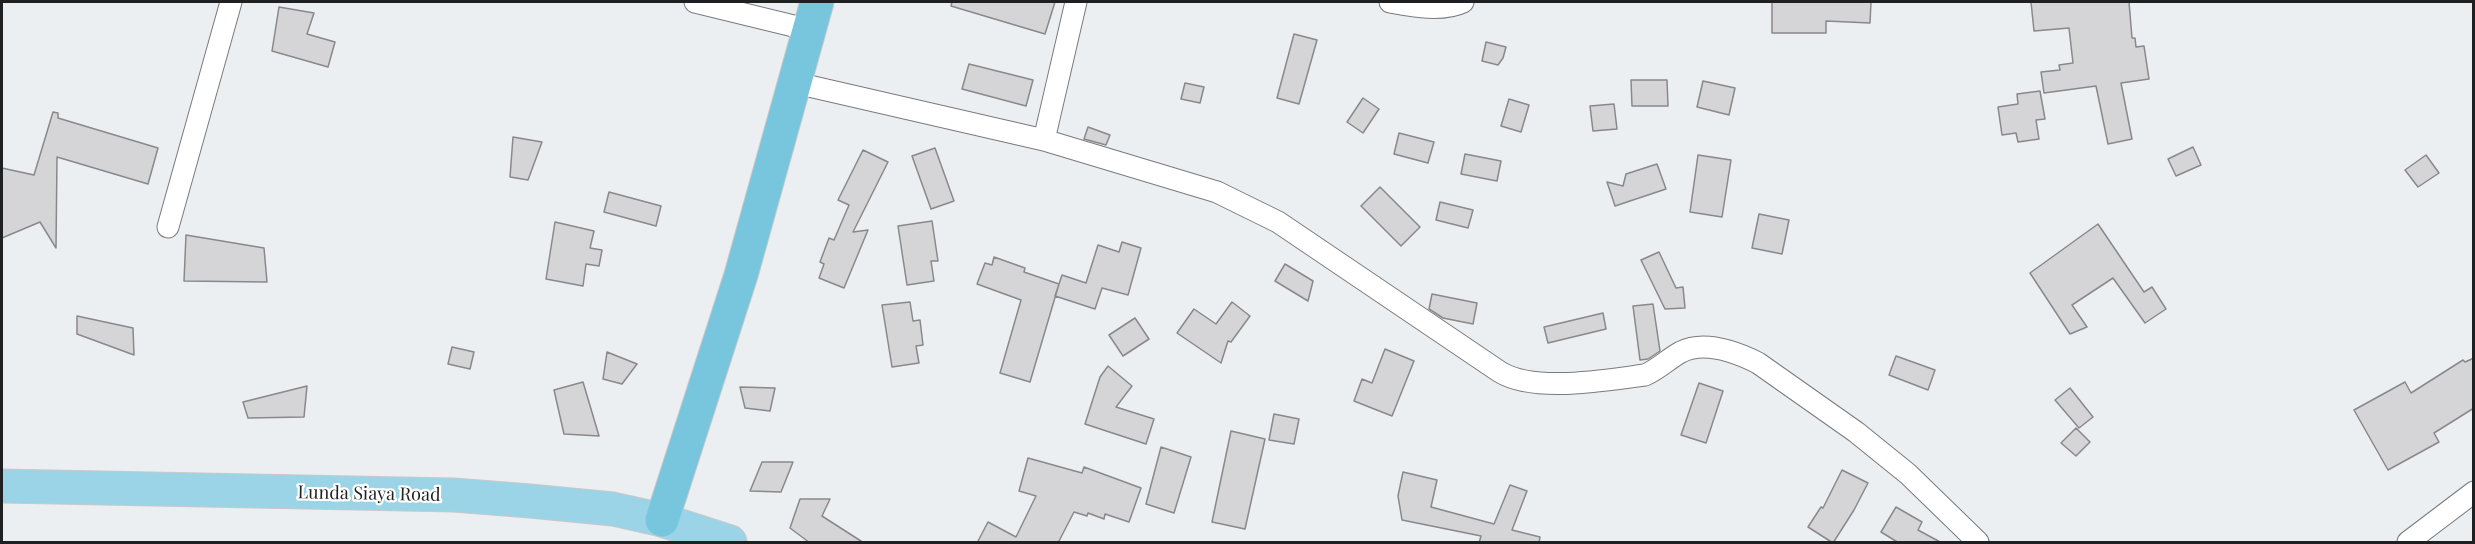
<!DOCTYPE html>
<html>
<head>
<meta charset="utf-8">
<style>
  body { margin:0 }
  #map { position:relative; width:2475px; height:544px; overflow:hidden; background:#eceff2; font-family:"Playfair Display",serif }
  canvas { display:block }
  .frame { position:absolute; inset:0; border:3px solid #1f2021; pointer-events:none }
</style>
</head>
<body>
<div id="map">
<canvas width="2475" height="544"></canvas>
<div class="frame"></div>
</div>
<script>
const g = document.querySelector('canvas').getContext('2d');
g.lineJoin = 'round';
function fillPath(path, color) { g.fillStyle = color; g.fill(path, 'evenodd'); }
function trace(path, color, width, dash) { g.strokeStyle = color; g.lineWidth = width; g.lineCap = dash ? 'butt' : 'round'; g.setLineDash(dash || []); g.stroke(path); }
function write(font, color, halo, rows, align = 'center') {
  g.font = font + ' "Playfair Display",serif'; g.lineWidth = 4.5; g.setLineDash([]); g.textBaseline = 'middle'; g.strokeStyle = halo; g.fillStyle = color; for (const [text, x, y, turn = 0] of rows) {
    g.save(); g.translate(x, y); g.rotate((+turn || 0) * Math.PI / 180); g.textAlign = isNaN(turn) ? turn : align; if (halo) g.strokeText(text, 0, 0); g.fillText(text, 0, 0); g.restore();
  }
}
const building = new Path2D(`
  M 952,2 L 1055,2 L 1045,34 L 951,6 Z
  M 1772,2 L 1871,2 L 1870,23 L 1826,21 L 1826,33 L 1772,33 Z
  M 2031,2 L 2129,2 L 2132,38 L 2135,38 L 2136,47 L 2144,46 L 2149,79 L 2121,83 L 2132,139 L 2108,144 L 2096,86 L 2044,93 L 2041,72 L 2060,70 L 2059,65 L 2073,63 L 2069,28 L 2034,31 Z
  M 279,7 L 314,13 L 307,34 L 335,42 L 328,67 L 272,51 Z
  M 1294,34 L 1317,40 L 1299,104 L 1277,98 Z
  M 1486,42 L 1506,47 L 1503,58 L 1498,65 L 1482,61 Z
  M 969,64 L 1033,80 L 1026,106 L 962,89 Z
  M 1631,80 L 1667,80 L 1668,106 L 1632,106 Z
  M 1703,81 L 1735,88 L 1729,115 L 1697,107 Z
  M 1185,83 L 1204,87 L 1200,103 L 1181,99 Z
  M 2040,91 L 2045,119 L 2036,120 L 2039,139 L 2018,142 L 2016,133 L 2002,135 L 1998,107 L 2018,104 L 2017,94 Z
  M 1363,98 L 1379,109 L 1363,133 L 1347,122 Z
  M 1509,99 L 1529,105 L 1521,132 L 1501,126 Z
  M 1614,104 L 1617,129 L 1593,131 L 1590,106 Z
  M 53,112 L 58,113 L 58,118 L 158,148 L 148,184 L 57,157 L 56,248 L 40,222 L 2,238 L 2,168 L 34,175 Z
  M 1088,127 L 1110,135 L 1106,145 L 1084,139 Z
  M 1399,133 L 1434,142 L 1428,163 L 1394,154 Z
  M 513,137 L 542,142 L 528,180 L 510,177 Z
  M 2193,147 L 2201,165 L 2176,176 L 2168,159 Z
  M 935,148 L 954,201 L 931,209 L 912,156 Z
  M 863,150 L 888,162 L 853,232 L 868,230 L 844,288 L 819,278 L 824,264 L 820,262 L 829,238 L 834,240 L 849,205 L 838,200 Z
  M 1465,154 L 1501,161 L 1497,181 L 1461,174 Z
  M 1698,155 L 1731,160 L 1722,217 L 1690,212 Z
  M 2426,155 L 2439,173 L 2418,187 L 2405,170 Z
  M 1657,164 L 1666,189 L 1615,206 L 1607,182 L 1623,186 L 1626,174 Z
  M 1380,187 L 1420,227 L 1401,246 L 1361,206 Z
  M 609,192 L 661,206 L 656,226 L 604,212 Z
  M 1440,202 L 1473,210 L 1468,228 L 1436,220 Z
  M 1759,214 L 1789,220 L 1782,254 L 1752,248 Z
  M 932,221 L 938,261 L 931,261 L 934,281 L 907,285 L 898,226 Z
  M 555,222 L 594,231 L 590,248 L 602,250 L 599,266 L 586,264 L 583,286 L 546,279 Z
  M 2098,224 L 2144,292 L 2152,287 L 2166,309 L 2145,323 L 2113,278 L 2072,305 L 2087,327 L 2070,334 L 2030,273 Z
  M 186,235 L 264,248 L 267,282 L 184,281 Z
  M 1122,242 L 1141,248 L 1128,295 L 1102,288 L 1095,309 L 1055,296 L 1062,275 L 1086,283 L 1098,245 L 1119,252 Z
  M 1659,252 L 1676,288 L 1683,287 L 1685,308 L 1665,309 L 1641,260 Z
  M 994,257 L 1025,268 L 1024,272 L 1059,284 L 1030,382 L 1000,373 L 1021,300 L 977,284 L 985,263 L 992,265 Z
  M 1285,264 L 1313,281 L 1308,301 L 1275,281 Z
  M 1432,294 L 1477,303 L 1473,324 L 1443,318 L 1429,309 Z
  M 910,302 L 913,321 L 920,320 L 923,345 L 916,346 L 919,363 L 892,367 L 882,305 Z
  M 1232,302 L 1250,316 L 1231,342 L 1228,341 L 1221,363 L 1177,333 L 1194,309 L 1216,324 Z
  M 1653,304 L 1660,351 L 1648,359 L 1640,360 L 1633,306 Z
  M 1603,313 L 1606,329 L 1548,343 L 1544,327 Z
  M 77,316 L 133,328 L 134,355 L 77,334 Z
  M 1135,318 L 1149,339 L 1123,356 L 1109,335 Z
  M 452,347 L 474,352 L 470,369 L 448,364 Z
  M 1385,349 L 1414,361 L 1392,416 L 1354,401 L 1362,379 L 1372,383 Z
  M 607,352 L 637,364 L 622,384 L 603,379 Z
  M 1896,356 L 1935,370 L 1928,390 L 1889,375 Z
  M 2474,358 L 2474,408 L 2434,433 L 2439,442 L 2388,470 L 2354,410 L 2405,382 L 2411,393 L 2463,360 L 2465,362 Z
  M 1108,366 L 1132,386 L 1116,407 L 1154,419 L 1146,444 L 1085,424 L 1100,377 Z
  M 583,382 L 599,436 L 564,434 L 554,390 Z
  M 1699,383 L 1723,391 L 1706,443 L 1681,435 Z
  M 307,386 L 304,417 L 248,418 L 243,402 Z
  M 740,387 L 775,388 L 770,411 L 745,408 Z
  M 2070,388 L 2093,417 L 2079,428 L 2055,400 Z
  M 1274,414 L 1299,419 L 1294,444 L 1269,440 Z
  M 2076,428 L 2090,442 L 2076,456 L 2061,443 Z
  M 1231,431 L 1265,439 L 1245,529 L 1212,522 Z
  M 1161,447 L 1191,457 L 1174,513 L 1146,504 Z
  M 1028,458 L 1082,473 L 1084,467 L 1141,488 L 1129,522 L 1105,514 L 1104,519 L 1088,513 L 1087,516 L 1074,512 L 1058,543 L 977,543 L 988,522 L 1016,537 L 1036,496 L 1019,491 Z
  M 762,462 L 793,462 L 781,492 L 750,491 Z
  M 1842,470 L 1868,483 L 1854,510 L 1833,543 L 1808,527 L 1821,507 L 1823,508 Z
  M 1403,472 L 1437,480 L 1431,507 L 1494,524 L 1510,485 L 1527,491 L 1512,530 L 1540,537 L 1539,543 L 1479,543 L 1481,536 L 1402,520 L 1398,496 Z
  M 800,499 L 830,499 L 822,516 L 864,543 L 810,543 L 790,528 Z
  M 1896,507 L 1922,522 L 1918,530 L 1942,543 L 1899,543 L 1881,532 Z`);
fillPath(building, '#d5d4d7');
trace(building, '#89888b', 1.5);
const minor = new Path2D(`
  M 695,2 L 810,30
  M 1390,2 C 1412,6 1442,12 1463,2
  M 796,83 L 1044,140 L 1217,192 L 1278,222 L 1500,372 C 1535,393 1605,380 1645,375 C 1659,369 1668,359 1681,352 C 1705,340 1736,352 1758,363 L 1856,432 L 1908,474 L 1978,542
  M 1044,140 L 1076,2
  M 168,227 L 231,2
  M 2408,542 L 2474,492`);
const primary = new Path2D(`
  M 2,486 L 454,495 L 530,501 L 613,509 L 662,520 L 730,542`);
const trunk = new Path2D(`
  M 662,520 L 741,275 L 817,2`);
trace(minor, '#797b7e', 23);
trace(primary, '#c9c9ca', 35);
trace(trunk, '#c9c9ca', 35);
trace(minor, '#fff', 21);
trace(primary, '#9ad4e6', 33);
trace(trunk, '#78c6de', 33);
write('18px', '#1f2021', '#fff', [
  ["Lunda Siaya Road",369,494,1]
]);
</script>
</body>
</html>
